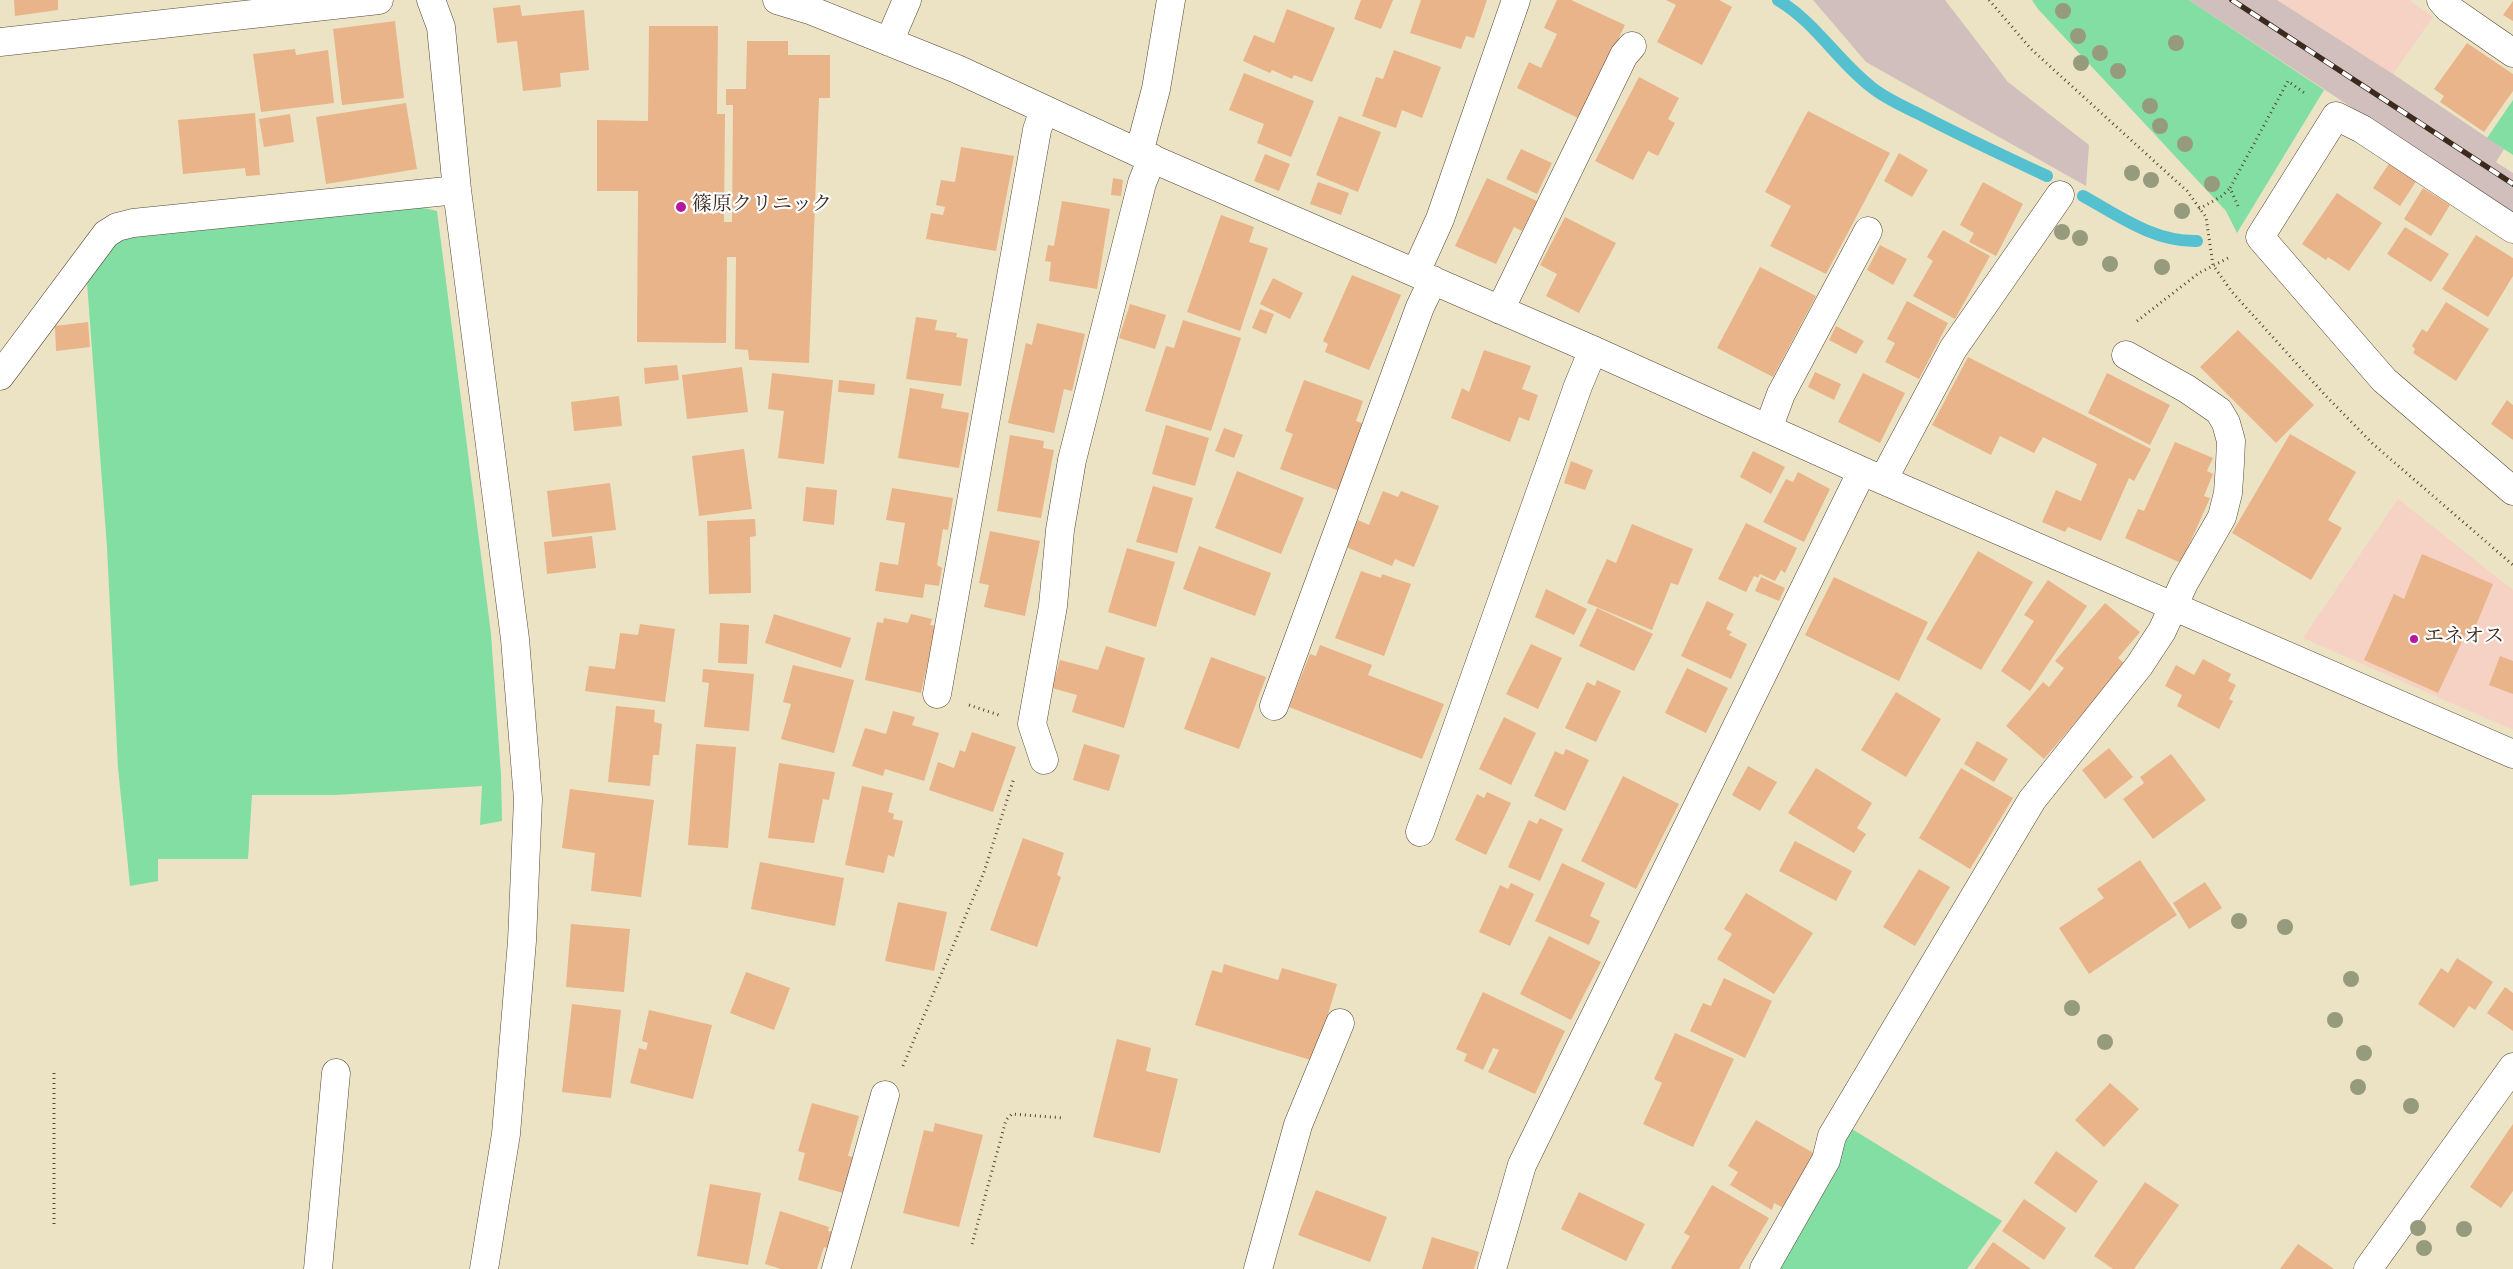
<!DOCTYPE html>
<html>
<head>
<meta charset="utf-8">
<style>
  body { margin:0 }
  canvas { display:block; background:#ebe3c3 }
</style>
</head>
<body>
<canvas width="2513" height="1269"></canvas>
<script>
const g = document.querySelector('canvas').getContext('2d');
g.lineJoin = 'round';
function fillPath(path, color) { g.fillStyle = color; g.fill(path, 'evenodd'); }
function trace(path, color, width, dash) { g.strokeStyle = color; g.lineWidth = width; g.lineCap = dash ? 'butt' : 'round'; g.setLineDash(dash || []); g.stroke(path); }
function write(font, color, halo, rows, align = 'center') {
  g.font = font + ' "Sorts Mill Goudy","Noto Serif JP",serif'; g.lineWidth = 4.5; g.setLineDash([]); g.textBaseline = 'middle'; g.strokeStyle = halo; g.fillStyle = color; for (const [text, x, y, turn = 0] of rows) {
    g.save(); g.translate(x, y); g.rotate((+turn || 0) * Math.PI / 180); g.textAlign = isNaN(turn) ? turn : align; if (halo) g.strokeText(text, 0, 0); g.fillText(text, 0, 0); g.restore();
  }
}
fillPath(new Path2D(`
  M 2277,0 L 2412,0 L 2411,2 L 2433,17 L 2393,74 Z
  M 2398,499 L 2513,590 L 2513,730 L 2303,638 Z`), '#f5d2c3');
fillPath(new Path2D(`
  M 1813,0 L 1945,0 L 2008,82 L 2089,145 L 2086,186 L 1866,62 Z
  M 2189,0 L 2277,0 L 2393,74 L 2504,149 L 2496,162 L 2513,173 L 2513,214 Z`), '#d1bfbd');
fillPath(new Path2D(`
  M 2032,0 L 2189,0 L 2324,90 L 2237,233 L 2226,211 L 2038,9 Z
  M 2513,100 L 2513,155 L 2487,138 Z
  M 415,206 L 437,211 L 491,634 L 501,775 L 502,821 L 480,825 L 482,786 L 335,795 L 252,795 L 248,859 L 158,859 L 158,881 L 130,886 L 118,768 L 107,547 L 86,270 L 116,237 Z
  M 1852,1129 L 2002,1221 L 1967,1269 L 1772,1269 Z`), '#83dea4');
trace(new Path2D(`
  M 1778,0 C 1815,22 1836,59 1870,86 C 1884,98 1903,106 1919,114 C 1961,136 2004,156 2047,176
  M 2083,196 C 2119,216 2154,242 2197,241`), '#55c0cf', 12);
fillPath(new Path2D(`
  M 14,0 L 58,0 L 58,10 L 15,16 Z
  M 1361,0 L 1393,0 L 1381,29 L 1354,19 Z
  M 1421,0 L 1487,0 L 1474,38 L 1466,36 L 1461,49 L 1410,33 Z
  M 1557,0 L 1571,0 L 1625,25 L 1580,119 L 1517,88 L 1529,62 L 1541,68 L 1557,34 L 1544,28 Z
  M 1666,0 L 1719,0 L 1732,7 L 1702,65 L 1657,42 L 1676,5 Z
  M 2513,1 L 2513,21 L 2503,15 Z
  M 520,5 L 522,16 L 584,10 L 589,70 L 560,73 L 561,87 L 523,91 L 517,41 L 497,43 L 493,8 Z
  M 1287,9 L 1335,28 L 1312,82 L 1294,75 L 1292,79 L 1272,70 L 1270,73 L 1243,61 L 1254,35 L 1274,43 Z
  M 395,21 L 404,98 L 342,105 L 333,29 Z
  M 649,26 L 718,26 L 717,114 L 725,114 L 724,222 L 732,222 L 733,105 L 726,105 L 726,89 L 746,89 L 747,41 L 788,41 L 788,55 L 830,55 L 830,98 L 819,98 L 809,363 L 749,360 L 748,350 L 735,349 L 736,257 L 727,257 L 726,343 L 637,342 L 638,191 L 597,191 L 597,120 L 648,121 Z
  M 2467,43 L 2513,74 L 2513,91 L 2484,132 L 2440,102 L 2444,96 L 2434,89 Z
  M 295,49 L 296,55 L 328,50 L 334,103 L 261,112 L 253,54 Z
  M 1394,50 L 1441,67 L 1422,118 L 1402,110 L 1396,128 L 1362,116 L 1376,77 L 1383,79 Z
  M 1244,73 L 1314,101 L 1291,157 L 1257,143 L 1264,124 L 1229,110 Z
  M 1639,77 L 1679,98 L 1668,119 L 1675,123 L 1658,156 L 1648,151 L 1633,180 L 1595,161 Z
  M 406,103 L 417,169 L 326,184 L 316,117 Z
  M 1808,111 L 1890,153 L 1826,274 L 1770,246 L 1791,206 L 1765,192 Z
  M 255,113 L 260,175 L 246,176 L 245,168 L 183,174 L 178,120 Z
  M 290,114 L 294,142 L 264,147 L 259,119 Z
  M 1339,116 L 1381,132 L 1358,192 L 1316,175 Z
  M 961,147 L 1014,156 L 996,251 L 926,239 L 931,213 L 943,215 L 945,207 L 936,205 L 941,180 L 955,182 Z
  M 1521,149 L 1552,163 L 1537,194 L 1506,179 Z
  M 1899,153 L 1928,170 L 1912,197 L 1884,181 Z
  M 1265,154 L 1290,164 L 1279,191 L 1254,181 Z
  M 2390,162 L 2417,180 L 2400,206 L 2373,188 Z
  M 1113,178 L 1123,180 L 1121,196 L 1111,195 Z
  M 1487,178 L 1537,201 L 1522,231 L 1514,227 L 1496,264 L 1455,246 Z
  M 1318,182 L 1349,193 L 1341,215 L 1310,204 Z
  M 1983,182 L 2023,204 L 1996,256 L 1969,242 L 1974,233 L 1960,225 Z
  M 2423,188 L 2450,205 L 2431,236 L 2404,219 Z
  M 2337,193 L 2382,223 L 2349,271 L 2328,257 L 2326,260 L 2302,244 Z
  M 1062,201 L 1110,209 L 1097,289 L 1049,281 L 1051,262 L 1045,261 L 1048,245 L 1054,246 Z
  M 1221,215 L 1254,227 L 1249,242 L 1268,248 L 1240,331 L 1187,312 Z
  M 1565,217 L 1616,243 L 1579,313 L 1546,296 L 1557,274 L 1540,265 Z
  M 2405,227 L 2449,254 L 2431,282 L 2387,254 Z
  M 1943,230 L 1990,256 L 1955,319 L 1913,296 L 1933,261 L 1927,257 Z
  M 2476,235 L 2513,258 L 2513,276 L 2488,317 L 2442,289 Z
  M 1880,245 L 1907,259 L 1893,285 L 1867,270 Z
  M 1760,267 L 1816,296 L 1773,377 L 1717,348 Z
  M 1352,275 L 1401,295 L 1369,370 L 1325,352 L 1328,344 L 1323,341 Z
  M 1273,278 L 1303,293 L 1290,319 L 1260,304 Z
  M 1907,301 L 1948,323 L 1919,379 L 1885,362 L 1895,343 L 1887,339 Z
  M 2446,302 L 2489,329 L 2456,381 L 2413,353 L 2415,349 L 2412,346 L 2422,329 L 2427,332 Z
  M 1130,304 L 1166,315 L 1155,349 L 1119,338 Z
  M 1260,309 L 1274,314 L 1266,334 L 1252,328 Z
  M 916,317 L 937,320 L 935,330 L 957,333 L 956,337 L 968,339 L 961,386 L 906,379 Z
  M 1183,320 L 1241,338 L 1211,431 L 1145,411 L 1166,346 L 1174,348 Z
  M 88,322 L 90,347 L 56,351 L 55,326 Z
  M 1037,323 L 1085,334 L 1072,391 L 1064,389 L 1054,433 L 1008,423 L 1026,343 L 1032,345 Z
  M 1836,326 L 1864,341 L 1856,354 L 1829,340 Z
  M 2238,330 L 2314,405 L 2276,443 L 2200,367 Z
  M 1484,350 L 1531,366 L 1522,389 L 1538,395 L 1529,421 L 1519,417 L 1510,442 L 1451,418 L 1462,388 L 1469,392 Z
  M 1968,357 L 2151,449 L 2134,481 L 2129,478 L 2101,541 L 2068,527 L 2065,532 L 2042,522 L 2056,490 L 2081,501 L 2097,464 L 2043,437 L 2034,453 L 2000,436 L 1991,455 L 1932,425 Z
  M 677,365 L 679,380 L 645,384 L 644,368 Z
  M 742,367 L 748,412 L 687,419 L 682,375 Z
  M 1815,372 L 1841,384 L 1834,400 L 1808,387 Z
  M 772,373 L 833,380 L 824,464 L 778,458 L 784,411 L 768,409 Z
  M 1863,373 L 1905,393 L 1880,443 L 1838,422 Z
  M 2107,373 L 2170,405 L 2150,445 L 2088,413 Z
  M 839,380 L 875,384 L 874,395 L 838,392 Z
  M 1304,380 L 1363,401 L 1356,421 L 1369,426 L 1345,493 L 1280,469 L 1293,434 L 1285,431 Z
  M 910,388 L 944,394 L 941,408 L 969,413 L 959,468 L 898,458 Z
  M 619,396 L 622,426 L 574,431 L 571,402 Z
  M 2507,400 L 2513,405 L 2513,440 L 2491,424 Z
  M 1166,425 L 1209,438 L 1195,486 L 1152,474 Z
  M 1224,428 L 1243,435 L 1234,458 L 1215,451 Z
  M 2290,434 L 2356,472 L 2328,520 L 2342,528 L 2311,580 L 2232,533 Z
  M 1010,435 L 1044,441 L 1043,448 L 1054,450 L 1041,518 L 997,511 Z
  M 2175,442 L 2213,458 L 2207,471 L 2213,474 L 2204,496 L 2210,498 L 2181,563 L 2125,538 L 2138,509 L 2144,511 Z
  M 744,449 L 752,509 L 699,516 L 692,456 Z
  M 1753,451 L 1785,467 L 1771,494 L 1740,477 Z
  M 1571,461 L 1593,470 L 1585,490 L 1564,483 Z
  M 1237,471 L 1304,498 L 1281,554 L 1215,528 Z
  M 1798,472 L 1830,489 L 1804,542 L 1763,522 L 1786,479 L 1793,482 Z
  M 610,483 L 616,530 L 552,537 L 547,491 Z
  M 1153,486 L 1193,498 L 1177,553 L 1136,542 Z
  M 806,487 L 837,490 L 834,525 L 803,521 Z
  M 892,488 L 953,498 L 948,530 L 943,529 L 937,565 L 942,568 L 939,586 L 925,584 L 923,598 L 875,591 L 880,562 L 898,565 L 905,523 L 886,520 Z
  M 1383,491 L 1398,497 L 1401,491 L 1439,506 L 1414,567 L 1395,559 L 1392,566 L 1346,547 L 1358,520 L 1369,525 Z
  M 755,519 L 756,536 L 750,537 L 751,593 L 709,594 L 707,521 Z
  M 1746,523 L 1797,548 L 1785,573 L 1781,570 L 1775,581 L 1760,574 L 1758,578 L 1754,576 L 1746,592 L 1718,579 Z
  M 1632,524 L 1693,549 L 1678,585 L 1671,583 L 1652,630 L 1587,603 L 1607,559 L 1616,563 Z
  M 990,531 L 1040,541 L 1025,616 L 984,607 L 989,585 L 979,583 Z
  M 592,536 L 596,568 L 547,574 L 544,542 Z
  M 1199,546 L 1271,573 L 1255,616 L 1183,589 Z
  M 1127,548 L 1175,562 L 1156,627 L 1108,612 Z
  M 1978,551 L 2033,582 L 1981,670 L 1926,639 Z
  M 2422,554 L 2493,584 L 2472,635 L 2466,633 L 2438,693 L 2364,660 L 2394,594 L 2404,599 Z
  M 1361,571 L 1381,578 L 1382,574 L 1411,584 L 1384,656 L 1335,638 Z
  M 1761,577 L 1785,588 L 1779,601 L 1755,591 Z
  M 1834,577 L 1928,622 L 1899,681 L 1805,635 Z
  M 2048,580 L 2087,606 L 2030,691 L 2001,671 L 2034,621 L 2024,615 Z
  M 1546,589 L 1587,609 L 1574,635 L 1535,617 Z
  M 1707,601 L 1734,614 L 1726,629 L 1732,632 L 1729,635 L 1747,644 L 1731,679 L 1681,656 Z
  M 2105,603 L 2140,632 L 2118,658 L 2125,664 L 2044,759 L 2006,726 L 2043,682 L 2049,687 L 2064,668 L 2055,661 Z
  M 1597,608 L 1653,634 L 1634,671 L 1579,646 Z
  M 774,614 L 851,638 L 841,668 L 765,643 Z
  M 911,614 L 932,619 L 930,625 L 936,626 L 921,693 L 865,680 L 877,622 L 883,623 L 884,618 L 908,623 Z
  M 720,623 L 749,625 L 747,664 L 718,663 Z
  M 640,624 L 675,629 L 665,702 L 585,691 L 589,666 L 615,669 L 620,633 L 638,635 Z
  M 1531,644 L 1562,658 L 1538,709 L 1506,694 Z
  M 1320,645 L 1372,665 L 1368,675 L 1444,704 L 1422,759 L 1289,707 L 1310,654 L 1316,656 Z
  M 1106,646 L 1145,658 L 1124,728 L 1072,712 L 1077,695 L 1052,688 L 1060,660 L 1098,670 Z
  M 2500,656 L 2513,661 L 2513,694 L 2489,685 Z
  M 1211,657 L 1266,677 L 1239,749 L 1184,729 Z
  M 2203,659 L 2231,674 L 2228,681 L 2236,685 L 2229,699 L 2233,701 L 2219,729 L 2177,706 L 2182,695 L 2165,686 L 2176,665 L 2194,675 Z
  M 793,665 L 854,680 L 834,753 L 781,739 L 791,704 L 783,702 Z
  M 1687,668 L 1728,688 L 1706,733 L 1665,713 Z
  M 703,669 L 754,674 L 749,731 L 704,727 L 709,683 L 702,682 Z
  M 1597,680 L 1621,691 L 1596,742 L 1565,728 L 1587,682 L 1595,686 Z
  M 1896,692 L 1941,719 L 1906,777 L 1861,750 Z
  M 616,706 L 655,710 L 654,722 L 662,724 L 659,755 L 653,755 L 650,786 L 608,782 Z
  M 893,711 L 915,717 L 912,725 L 939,733 L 924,781 L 885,769 L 883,776 L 852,766 L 865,728 L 886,734 Z
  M 1504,717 L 1536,733 L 1511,785 L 1479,769 Z
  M 972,732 L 1016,747 L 993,812 L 929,790 L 938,762 L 954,768 L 960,750 L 965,752 Z
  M 1977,741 L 2008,759 L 1994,782 L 1964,764 Z
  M 696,744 L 736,747 L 728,848 L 688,845 Z
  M 1084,744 L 1120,755 L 1109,791 L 1073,780 Z
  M 2109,748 L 2133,777 L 2105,799 L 2082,770 Z
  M 1566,749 L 1589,760 L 1565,811 L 1534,796 L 1555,751 L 1563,755 Z
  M 2171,754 L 2206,800 L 2153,839 L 2123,799 L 2144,783 L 2140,777 Z
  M 779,763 L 835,772 L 829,800 L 823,799 L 814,843 L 768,838 Z
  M 1748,766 L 1777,782 L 1760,811 L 1732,795 Z
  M 1816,768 L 1872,803 L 1857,828 L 1866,834 L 1854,853 L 1788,813 Z
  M 1961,768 L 2013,798 L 1970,869 L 1919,838 Z
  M 1623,776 L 1679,804 L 1636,889 L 1581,861 Z
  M 862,786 L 893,793 L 888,812 L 894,814 L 893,819 L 903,821 L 894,857 L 888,855 L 884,873 L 845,865 Z
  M 570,789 L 654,800 L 641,897 L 591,891 L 595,853 L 562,848 Z
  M 1487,792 L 1511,803 L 1486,855 L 1455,840 L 1477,794 L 1484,798 Z
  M 1540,818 L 1563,829 L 1540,881 L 1508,867 L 1529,820 L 1537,824 Z
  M 1023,838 L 1064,853 L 1057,875 L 1061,877 L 1037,947 L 990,930 Z
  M 1795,841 L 1852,871 L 1836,901 L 1779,871 Z
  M 2140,860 L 2177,915 L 2089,974 L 2059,928 L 2104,898 L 2097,889 Z
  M 760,862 L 844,878 L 835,926 L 751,909 Z
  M 1562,863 L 1605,883 L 1590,916 L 1600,921 L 1589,945 L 1535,921 Z
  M 1919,869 L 1950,887 L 1915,946 L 1883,927 Z
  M 2205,882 L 2222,908 L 2189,929 L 2173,903 Z
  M 1511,883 L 1534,894 L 1510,946 L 1479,932 L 1500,885 L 1508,889 Z
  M 1746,893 L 1813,933 L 1774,994 L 1717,959 L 1732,934 L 1724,929 Z
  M 898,902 L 947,912 L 934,971 L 885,961 Z
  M 571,924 L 630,929 L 624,992 L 566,987 Z
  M 1549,936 L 1601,962 L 1571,1020 L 1520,994 Z
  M 2457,958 L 2493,982 L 2475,1010 L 2469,1006 L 2454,1028 L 2418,1004 L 2441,968 L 2448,973 Z
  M 1224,964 L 1278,980 L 1282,968 L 1337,984 L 1314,1061 L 1195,1025 L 1212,970 L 1222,973 Z
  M 746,972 L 790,988 L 774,1030 L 730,1013 Z
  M 1724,978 L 1772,1001 L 1745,1058 L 1690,1031 L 1703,1003 L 1711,1006 Z
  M 2505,987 L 2513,993 L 2513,1031 L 2487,1013 Z
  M 1483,992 L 1565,1031 L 1535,1094 L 1488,1072 L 1499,1050 L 1493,1048 L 1483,1070 L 1464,1061 L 1467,1054 L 1456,1049 Z
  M 572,1004 L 621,1010 L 611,1098 L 562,1092 Z
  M 649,1010 L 712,1025 L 693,1099 L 630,1083 L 639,1048 L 646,1050 L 648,1043 L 642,1041 Z
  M 1675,1033 L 1734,1059 L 1693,1147 L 1643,1124 L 1662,1083 L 1654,1079 Z
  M 1117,1039 L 1151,1048 L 1146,1071 L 1178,1079 L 1160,1153 L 1093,1137 Z
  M 2110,1083 L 2139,1109 L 2104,1147 L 2075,1120 Z
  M 812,1103 L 859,1116 L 848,1156 L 853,1157 L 843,1193 L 798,1180 L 805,1153 L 798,1151 Z
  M 1756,1120 L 1817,1155 L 1785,1209 L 1774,1203 L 1772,1210 L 1730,1185 L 1738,1172 L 1728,1166 Z
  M 935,1123 L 983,1135 L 959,1227 L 903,1213 L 924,1130 L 933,1132 Z
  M 2513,1124 L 2513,1191 L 2501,1208 L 2470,1187 Z
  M 2056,1151 L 2098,1181 L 2076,1213 L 2034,1183 Z
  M 2145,1182 L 2179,1205 L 2134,1269 L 2113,1269 L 2094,1256 Z
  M 710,1184 L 761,1193 L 748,1265 L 697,1256 Z
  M 1712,1185 L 1769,1218 L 1739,1269 L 1673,1269 L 1671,1268 L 1690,1236 L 1684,1233 Z
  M 1316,1190 L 1387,1217 L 1370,1262 L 1298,1235 Z
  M 1579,1192 L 1645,1224 L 1626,1261 L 1561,1229 Z
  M 2024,1199 L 2066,1228 L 2044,1260 L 2002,1231 Z
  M 780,1211 L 829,1227 L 828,1231 L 834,1232 L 829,1249 L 824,1247 L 817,1269 L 781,1269 L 765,1264 Z
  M 1432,1237 L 1479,1252 L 1474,1269 L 1422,1269 Z
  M 1993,1242 L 2031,1269 L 1974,1269 Z
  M 2298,1244 L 2334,1269 L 2280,1269 Z`), '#e9b48a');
const minor = new Path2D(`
  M 431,0 L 441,27 L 457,190 L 515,639 L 528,799 L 522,941 L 506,1134 L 484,1269
  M 777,0 L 810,10 L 957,69 L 1139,153 L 1593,350 L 1862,471 L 2513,754
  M 2441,0 L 2448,8 L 2513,53
  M 0,42 L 379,0
  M 889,42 L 907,0
  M 1139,153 L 1156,89 L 1171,0
  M 2513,229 L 2362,129 L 2336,116 L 2260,237 L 2384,380 L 2513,491
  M 1416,272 L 1440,219 L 1516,0
  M 1500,310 L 1624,55 L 1632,46
  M 0,376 L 106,234 L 117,227 L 133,223 L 457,190
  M 1768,429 L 1781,394 L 1868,231
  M 1883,480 L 1953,349 L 2060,195
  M 937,694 L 1037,130 L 1044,109
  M 1274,706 L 1420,307 L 1433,280
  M 1044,760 L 1032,724 L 1053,606 L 1060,530 L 1072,460 L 1142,183 L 1152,158
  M 1420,832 L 1578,386 L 1593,350
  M 318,1269 L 336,1073
  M 836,1269 L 885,1095
  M 1258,1269 L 1298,1125 L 1340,1023
  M 1492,1269 L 1522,1165 L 1862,471
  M 1764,1269 L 1826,1160 L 1832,1136 L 2032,800 L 2139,666 L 2162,631 L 2184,583 L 2222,517 L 2228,493 L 2230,463 L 2231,441 L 2226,423 L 2219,411 L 2187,389 L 2126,355
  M 2368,1269 L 2513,1067`);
trace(minor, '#554637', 29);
trace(new Path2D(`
  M 1989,0 L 2031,49 L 2187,191 L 2206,217 L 2213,265 L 2232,292 L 2325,395 L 2373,444 L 2513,565
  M 2238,206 L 2230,188 L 2288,81 L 2307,95
  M 2199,209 L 2222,196 L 2230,188
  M 2137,321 L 2199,273 L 2230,257
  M 969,705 L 999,715
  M 903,1066 L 984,872 L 1014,778
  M 54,1224 L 54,1073
  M 972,1244 L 1006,1120 L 1012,1114 L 1064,1118`), '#554637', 3, [1, 4]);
trace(minor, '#fff', 28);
const rail = new Path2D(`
  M 2232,0 L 2513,184`);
trace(rail, '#3b2a1e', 5.5);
trace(rail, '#fff', 4, [11]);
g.fillStyle = '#969b7e';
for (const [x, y] of [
  [2063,11],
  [2078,36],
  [2176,43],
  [2100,53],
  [2081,63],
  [2118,71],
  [2150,106],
  [2160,126],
  [2185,144],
  [2132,173],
  [2151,180],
  [2212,184],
  [2182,211],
  [2062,232],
  [2080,238],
  [2110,264],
  [2162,267],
  [2239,921],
  [2285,927],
  [2351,979],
  [2072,1008],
  [2335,1020],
  [2105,1042],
  [2364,1053],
  [2358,1087],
  [2411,1106],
  [2418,1228],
  [2464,1229],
  [2424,1248]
]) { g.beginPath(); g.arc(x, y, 8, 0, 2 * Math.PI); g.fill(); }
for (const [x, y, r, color] of [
  [681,207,6,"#b5179e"],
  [2414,639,5,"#b5179e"]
]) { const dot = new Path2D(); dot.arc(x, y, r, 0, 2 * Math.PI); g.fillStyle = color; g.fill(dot); trace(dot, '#fff', 2); }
write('20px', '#3b2a1e', '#fff', [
  ["篠原クリニック",692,207],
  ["エネオス",2424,639]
], 'left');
</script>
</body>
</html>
